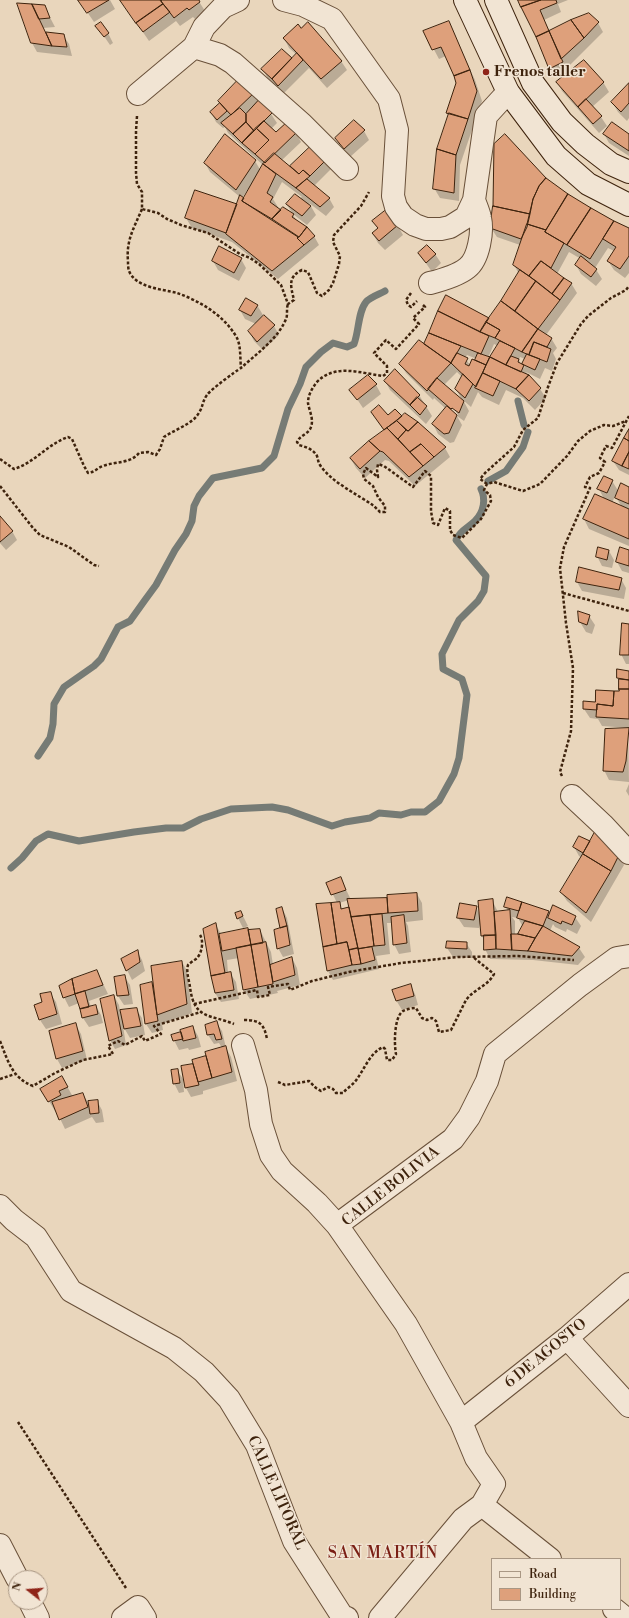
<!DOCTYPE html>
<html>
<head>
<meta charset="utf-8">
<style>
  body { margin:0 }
  #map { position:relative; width:629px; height:1618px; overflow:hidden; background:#e9d6bc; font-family:"Libre Bodoni",serif }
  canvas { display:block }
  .legend { position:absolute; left:491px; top:1558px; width:130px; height:52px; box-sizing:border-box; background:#f1e4d3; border:1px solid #a99784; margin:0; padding:5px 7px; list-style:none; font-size:12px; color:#3e230d }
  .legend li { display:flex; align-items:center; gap:8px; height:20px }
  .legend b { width:20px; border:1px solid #a99784 }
  .north { position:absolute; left:8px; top:1570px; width:40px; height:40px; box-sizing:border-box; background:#f1e4d3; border:1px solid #a99784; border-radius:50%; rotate:287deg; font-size:11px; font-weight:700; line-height:16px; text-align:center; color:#3e230d }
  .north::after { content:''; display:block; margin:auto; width:14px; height:18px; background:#8f2418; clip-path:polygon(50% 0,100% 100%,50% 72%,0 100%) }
</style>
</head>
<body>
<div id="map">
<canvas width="629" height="1618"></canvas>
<ul class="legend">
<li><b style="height:5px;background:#f1e4d3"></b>Road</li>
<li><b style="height:11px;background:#dea07b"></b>Building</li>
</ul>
<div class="north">N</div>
</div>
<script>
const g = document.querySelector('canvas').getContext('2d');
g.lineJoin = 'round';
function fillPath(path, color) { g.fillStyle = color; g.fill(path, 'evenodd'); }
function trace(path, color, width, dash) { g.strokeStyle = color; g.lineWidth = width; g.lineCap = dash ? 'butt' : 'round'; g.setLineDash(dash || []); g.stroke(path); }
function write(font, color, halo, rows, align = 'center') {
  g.font = font + ' "Libre Bodoni",serif'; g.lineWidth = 3; g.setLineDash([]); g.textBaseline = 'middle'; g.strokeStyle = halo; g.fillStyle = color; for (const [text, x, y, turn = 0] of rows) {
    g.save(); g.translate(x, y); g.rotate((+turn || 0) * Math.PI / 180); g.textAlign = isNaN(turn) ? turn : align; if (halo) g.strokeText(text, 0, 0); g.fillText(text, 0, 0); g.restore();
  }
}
fillPath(new Path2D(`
  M 79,0 L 110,0 L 115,9 L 94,22 Z
  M 121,0 L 198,0 L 205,11 L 195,19 L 193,17 L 180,26 L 176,21 L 149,41 Z
  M 520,0 L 568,0 L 558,4 L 561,12 L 544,20 L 550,32 L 598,23 L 603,32 L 566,69 L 567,72 L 555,77 Z
  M 18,5 L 44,6 L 55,27 L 43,28 L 45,33 L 63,35 L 69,44 L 72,56 L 37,52 L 32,43 Z
  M 448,22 L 475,80 L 482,101 L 460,165 L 459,201 L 440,198 L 434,188 L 449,116 L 447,113 L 457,83 L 446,56 L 439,59 L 424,31 Z
  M 97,26 L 108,33 L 113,43 L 110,45 Z
  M 301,29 L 341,61 L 347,70 L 327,88 L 309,68 L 283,94 L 268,79 L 263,69 L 282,50 L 292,60 L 297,55 L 289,48 L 284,38 Z
  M 557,82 L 603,82 L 609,92 L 592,107 L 601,117 L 607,126 L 599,133 L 562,91 Z
  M 629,85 L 629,118 L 627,121 L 618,112 L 612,102 Z
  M 255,93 L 260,103 L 271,114 L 277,123 L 271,129 L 276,134 L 296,133 L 301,142 L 281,161 L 290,168 L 311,147 L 326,160 L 331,169 L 314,186 L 329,198 L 334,207 L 326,216 L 309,203 L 316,215 L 307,225 L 293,214 L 287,205 L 302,197 L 282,182 L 273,199 L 278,207 L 277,209 L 293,215 L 297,221 L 314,236 L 319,245 L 278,279 L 232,242 L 192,228 L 186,218 L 237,205 L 240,197 L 210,172 L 205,163 L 255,161 L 261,171 L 264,166 L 228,133 L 225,127 L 223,128 L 216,122 L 211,112 L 220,103 ZM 248,189 L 249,190 L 244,199 L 242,198 Z
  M 364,131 L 369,140 L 350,157 L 336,138 Z
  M 604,134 L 629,135 L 629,156 L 609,143 Z
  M 545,179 L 590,209 L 629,228 L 629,273 L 625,278 L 614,270 L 608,261 L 614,251 L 608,248 L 595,268 L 602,279 L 596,286 L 581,274 L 576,265 L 581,259 L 569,252 L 557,274 L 571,283 L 577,293 L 546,335 L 551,338 L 557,348 L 553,353 L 556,359 L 552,371 L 545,368 L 540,379 L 526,372 L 540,389 L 546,398 L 535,410 L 523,398 L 506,390 L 499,405 L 482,397 L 478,392 L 471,407 L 463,400 L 469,411 L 464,421 L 457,416 L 462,425 L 454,442 L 450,443 L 438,434 L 433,424 L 446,409 L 434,398 L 433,400 L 406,373 L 400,364 L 425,345 L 447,296 L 490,319 L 519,274 L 514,265 L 520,245 L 497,237 L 491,228 ZM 494,344 L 498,346 L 491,359 L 488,358 ZM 467,355 L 477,359 L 475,362 L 470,365 L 465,358 ZM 520,357 L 525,359 L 523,364 L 525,368 L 521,365 L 519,360 ZM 457,372 L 462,377 L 456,389 L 462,400 L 444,385 ZM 450,403 L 458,415 L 454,414 L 449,404 Z
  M 373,221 L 398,226 L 403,235 L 385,250 L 378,243 L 373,234 L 378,229 Z
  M 419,253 L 435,254 L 441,263 L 432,272 Z
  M 241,259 L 246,268 L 239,281 L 218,270 L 213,261 Z
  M 257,305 L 263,315 L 260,320 L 274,326 L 279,335 L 263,350 L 254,341 L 249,331 L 256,324 L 245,319 L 240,310 Z
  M 385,381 L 419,395 L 432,416 L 426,424 L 390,390 Z
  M 376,385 L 381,394 L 363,408 L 351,390 Z
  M 395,410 L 402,418 L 405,414 L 445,448 L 450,457 L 415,486 L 389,461 L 385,460 L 365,478 L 356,468 L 351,459 L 385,431 L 372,412 L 388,416 Z
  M 629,432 L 629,475 L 619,470 L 613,461 Z
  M 604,477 L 612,481 L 619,492 L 629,488 L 629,546 L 589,529 L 584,519 L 604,499 L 599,489 ZM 615,496 L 622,507 L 612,503 Z
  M 0,517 L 12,531 L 17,540 L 6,550 L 0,543 Z
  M 609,551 L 614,560 L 612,568 L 602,566 L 597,556 Z
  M 629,551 L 629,573 L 622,571 L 617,562 Z
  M 621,579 L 626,588 L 624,599 L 582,591 L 577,582 Z
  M 589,616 L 595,625 L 592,634 L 586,632 L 580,622 Z
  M 629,625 L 629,664 L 626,664 L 621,654 Z
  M 629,672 L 629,728 L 602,726 L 598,719 L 590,718 L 584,709 L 584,702 L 596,703 L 620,692 L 620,682 L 618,678 Z
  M 628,729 L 629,782 L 609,780 L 604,770 Z
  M 629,784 L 629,796 L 626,791 Z
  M 580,837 L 618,855 L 624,865 L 591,922 L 567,901 L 561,892 L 582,858 L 579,856 L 574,847 Z
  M 341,879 L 351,900 L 388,899 L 417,894 L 422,903 L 423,920 L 406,922 L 408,926 L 411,952 L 399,954 L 394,944 L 392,923 L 387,923 L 390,954 L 376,956 L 379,969 L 333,980 L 328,971 L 318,905 L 337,903 L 328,884 ZM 349,900 L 350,908 L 342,909 L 339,903 Z
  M 508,899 L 549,911 L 551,915 L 575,917 L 581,926 L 577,934 L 567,929 L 566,932 L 555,927 L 553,924 L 550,931 L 579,948 L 585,957 L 578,965 L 533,960 L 490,959 L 485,949 L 485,942 L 482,936 L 480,923 L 479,928 L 464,927 L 458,918 L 476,907 L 480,915 L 492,900 L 498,912 L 508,912 L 506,907 ZM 512,917 L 518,918 L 523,927 L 519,935 L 515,935 L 515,921 Z
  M 282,908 L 287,918 L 294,954 L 283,957 L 278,948 L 282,929 L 277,910 Z
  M 241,912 L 248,926 L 243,928 L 236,914 Z
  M 216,925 L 221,934 L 260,930 L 271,952 L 273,965 L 292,958 L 297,968 L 300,985 L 277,991 L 278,993 L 250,999 L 244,990 L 239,958 L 227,960 L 228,973 L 230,973 L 236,982 L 239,999 L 221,1002 L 215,993 L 204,930 Z
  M 448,942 L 466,943 L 472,952 L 472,958 L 453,957 L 447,948 Z
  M 137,951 L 142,960 L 145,971 L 132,980 L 122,960 Z
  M 182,962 L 187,971 L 192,1013 L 162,1024 L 163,1030 L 152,1033 L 146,1024 L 141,985 L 154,983 Z
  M 97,971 L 108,994 L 89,1001 L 91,1007 L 96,1006 L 101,1015 L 103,1023 L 89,1027 L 83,1018 L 79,1003 L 69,1007 L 64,997 Z
  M 124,976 L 130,985 L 133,1004 L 124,1005 L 118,996 Z
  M 410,985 L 415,994 L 418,1005 L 402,1010 L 396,1000 Z
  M 50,993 L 56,1002 L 62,1024 L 46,1029 L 40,1020 L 35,1005 L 43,1003 Z
  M 114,996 L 119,1005 L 120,1011 L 136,1009 L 142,1018 L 145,1035 L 130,1038 L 123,1026 L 126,1045 L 115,1049 L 110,1040 Z
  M 216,1022 L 222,1031 L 226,1048 L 231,1057 L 237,1081 L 203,1091 L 203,1094 L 191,1097 L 186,1088 L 182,1067 L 194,1064 L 193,1061 L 207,1057 L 222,1048 L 219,1043 L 214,1044 L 208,1035 L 206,1025 Z
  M 75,1024 L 81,1034 L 87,1060 L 62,1068 L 57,1059 Z
  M 193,1027 L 198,1036 L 201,1047 L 189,1050 L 188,1048 L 179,1050 L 172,1036 Z
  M 177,1070 L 183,1079 L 184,1092 L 179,1093 L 174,1083 Z
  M 62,1077 L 73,1097 L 83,1094 L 90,1106 L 97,1101 L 102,1110 L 104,1122 L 96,1123 L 92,1117 L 65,1129 L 56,1110 L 55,1111 L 47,1098 Z`), '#0003');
trace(new Path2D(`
  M 518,401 L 524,425
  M 488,481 L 506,471 L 523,447 L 528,432
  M 38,756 L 50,738 L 53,724 L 54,704 L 64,687 L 94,666 L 101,659 L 118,627 L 130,621 L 145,600 L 156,585 L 175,550 L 186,534 L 192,521 L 194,506 L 199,496 L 213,478 L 262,468 L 274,456 L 288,409 L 300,384 L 306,367 L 321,352 L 333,343 L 347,347 L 354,344 C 359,331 358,312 366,302 C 370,297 380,294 385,291
  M 11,868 L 22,858 L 36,841 L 48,834 L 79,841 L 134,832 L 166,828 L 183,828 L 201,819 L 231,809 L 272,807 L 288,810 L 332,826 L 345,822 L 370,818 L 379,813 L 401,815 L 411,812 L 425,812 L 439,801 L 454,774 L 459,758 L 467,695 L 462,679 L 443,669 L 442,654 L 459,620 L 478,601 L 484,591 L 486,576 L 456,540 C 460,530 468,528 475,521 C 484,512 486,499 481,489`), '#767b75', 7);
const building = new Path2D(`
  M 78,0 L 109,0 L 87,13 Z
  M 120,0 L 160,0 L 163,4 L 136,23 Z
  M 163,0 L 199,0 L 200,2 L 189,10 L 187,8 L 174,18 L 161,1 Z
  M 518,0 L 541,0 L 521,7 Z
  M 541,0 L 556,0 L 557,3 L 540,10 L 549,31 L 536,37 L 521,7 Z
  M 17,3 L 32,4 L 52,46 L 31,43 Z
  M 32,4 L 45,5 L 50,18 L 39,19 Z
  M 163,4 L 170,12 L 143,32 L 136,23 Z
  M 589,13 L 599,22 L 584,38 L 571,20 Z
  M 571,20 L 584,38 L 561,59 L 549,31 Z
  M 449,21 L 470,70 L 454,76 L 441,47 L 432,50 L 423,31 Z
  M 101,22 L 109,33 L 104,37 L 95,26 Z
  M 308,22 L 342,61 L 321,79 L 283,38 L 298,24 L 301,28 Z
  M 549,31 L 563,62 L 549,69 L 536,37 Z
  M 46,32 L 64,34 L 67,47 L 52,46 Z
  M 282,49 L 292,58 L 272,79 L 261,69 Z
  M 297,53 L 303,60 L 278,86 L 272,79 Z
  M 584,60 L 604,82 L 578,107 L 556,82 Z
  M 470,70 L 477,91 L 468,119 L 446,113 L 456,83 L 454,76 Z
  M 238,80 L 255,92 L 231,115 L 218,101 Z
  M 629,83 L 629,103 L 621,112 L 611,102 Z
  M 586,99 L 602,116 L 593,124 L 578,107 Z
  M 259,100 L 272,113 L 254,131 L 246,122 L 246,114 Z
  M 220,103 L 227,111 L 217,120 L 210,112 Z
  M 240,108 L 246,114 L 246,122 L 233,134 L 221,123 Z
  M 449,113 L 468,119 L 456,155 L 437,149 Z
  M 354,120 L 365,130 L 344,149 L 335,138 Z
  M 264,121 L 276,132 L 287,122 L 297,132 L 265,163 L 255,154 L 269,140 L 256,128 Z
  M 246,122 L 254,131 L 242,143 L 233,134 Z
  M 612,122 L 629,134 L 629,151 L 603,134 Z
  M 256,128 L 269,140 L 255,154 L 242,143 Z
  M 225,134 L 256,160 L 236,190 L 204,163 Z
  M 505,134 L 546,178 L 539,186 L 533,199 L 530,214 L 493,206 L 494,144 Z
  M 311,146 L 327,159 L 310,176 L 303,170 L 299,174 L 290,166 Z
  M 437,149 L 456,155 L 454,193 L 433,189 Z
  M 274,153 L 299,174 L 303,170 L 310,176 L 296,188 L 263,164 Z
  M 263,164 L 276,174 L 267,193 L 273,197 L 270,202 L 281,210 L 272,219 L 242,201 Z
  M 546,178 L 568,194 L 546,230 L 527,224 L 533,199 L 539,186 Z
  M 307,179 L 330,198 L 320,207 L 296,188 Z
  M 195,190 L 237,204 L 226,233 L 185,218 Z
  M 295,194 L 311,206 L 302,216 L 286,204 Z
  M 568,194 L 591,208 L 567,245 L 545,232 Z
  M 240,195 L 244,198 L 242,201 L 298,237 L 297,238 L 304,245 L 272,271 L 226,234 Z
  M 493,206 L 530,214 L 527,227 L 521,239 L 490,228 Z
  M 283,207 L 294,214 L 292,217 L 307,227 L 299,237 L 272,219 Z
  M 591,208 L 614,221 L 590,259 L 567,245 Z
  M 386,210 L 398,225 L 379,241 L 372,233 L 378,228 L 372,221 Z
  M 614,221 L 629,228 L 629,256 L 620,269 L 607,261 L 616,247 L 603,239 Z
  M 527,224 L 546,230 L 545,232 L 564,243 L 551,268 L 541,261 L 529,276 L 513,265 Z
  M 307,227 L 315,236 L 304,245 L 297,238 L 299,237 Z
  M 427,245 L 436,254 L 426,263 L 418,253 Z
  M 219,246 L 242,258 L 234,273 L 212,261 Z
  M 581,256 L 597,269 L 591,277 L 575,265 Z
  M 541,261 L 564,278 L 552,294 L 529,276 Z
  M 520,270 L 536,281 L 515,311 L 501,301 Z
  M 564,278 L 572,283 L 560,300 L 552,294 Z
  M 536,281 L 560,300 L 538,329 L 515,311 Z
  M 446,295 L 489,318 L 480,332 L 438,311 Z
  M 246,298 L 258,305 L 251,316 L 239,310 Z
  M 501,301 L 538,329 L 522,352 L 495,338 L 500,330 L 486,322 Z
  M 438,311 L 489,336 L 481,354 L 429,333 Z
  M 264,315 L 275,325 L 257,342 L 248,331 Z
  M 486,322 L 500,330 L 495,338 L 480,332 Z
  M 538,329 L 552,338 L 547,347 L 534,342 L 529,355 L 522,352 Z
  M 429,333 L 461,346 L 451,363 L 424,344 Z
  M 419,340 L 451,363 L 437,378 L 427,391 L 399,364 Z
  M 500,341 L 515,348 L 506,365 L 490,357 Z
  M 534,342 L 551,349 L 547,362 L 529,355 Z
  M 457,353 L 468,358 L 465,364 L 469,366 L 472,359 L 486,365 L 476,387 L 451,363 Z
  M 478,353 L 490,357 L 486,365 L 475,360 Z
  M 527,354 L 540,359 L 535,370 L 522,364 Z
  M 511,356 L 519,359 L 518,362 L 524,365 L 521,372 L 506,365 Z
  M 490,357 L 506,365 L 529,375 L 516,389 L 483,373 Z
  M 395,369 L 420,395 L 410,405 L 384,381 Z
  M 483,373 L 500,381 L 493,396 L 475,388 Z
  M 463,374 L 473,384 L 465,398 L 455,389 Z
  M 368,375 L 377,384 L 357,400 L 349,390 Z
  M 529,375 L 541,388 L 529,401 L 516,389 Z
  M 437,378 L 464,401 L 459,413 L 452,408 L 451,409 L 428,389 Z
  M 417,397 L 427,406 L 420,415 L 410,405 Z
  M 379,405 L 388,415 L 395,409 L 402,416 L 384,430 L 371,412 Z
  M 447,406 L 457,415 L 449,433 L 444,434 L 432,424 Z
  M 405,413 L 418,422 L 408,431 L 397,421 Z
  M 397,421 L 406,430 L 398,439 L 387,428 Z
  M 418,422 L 446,447 L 434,457 L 421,444 L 410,452 L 398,439 L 406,430 L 408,431 Z
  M 387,428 L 423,466 L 409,477 L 383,452 L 380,451 L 369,441 Z
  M 629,429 L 629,441 L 624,438 Z
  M 624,438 L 629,441 L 629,452 L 622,466 L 612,461 Z
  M 369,441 L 380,451 L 360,469 L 350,458 Z
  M 421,444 L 434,457 L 423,466 L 410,452 Z
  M 629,452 L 629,469 L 622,466 Z
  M 604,476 L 613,480 L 607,493 L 597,489 Z
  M 621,483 L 629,487 L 629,504 L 615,498 Z
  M 595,494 L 629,509 L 629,539 L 583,519 Z
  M 0,516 L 13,531 L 0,542 Z
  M 598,547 L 609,550 L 607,560 L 596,557 Z
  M 620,547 L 629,550 L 629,566 L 616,562 Z
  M 579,567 L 622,578 L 619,590 L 576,582 Z
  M 578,611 L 590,615 L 587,625 L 579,622 Z
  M 622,623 L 629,624 L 629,655 L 620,655 Z
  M 617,669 L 629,671 L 629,680 L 617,678 Z
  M 619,679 L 629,680 L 629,689 L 619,689 Z
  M 619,689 L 629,689 L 629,719 L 596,717 L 597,704 L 613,706 L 614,691 L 619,691 Z
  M 596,690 L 614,691 L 613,706 L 597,704 L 597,710 L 583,709 L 583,701 L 595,702 Z
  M 629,728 L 626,761 L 623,772 L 603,771 L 605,729 Z
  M 596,830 L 619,855 L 611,871 L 583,854 Z
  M 579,836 L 590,841 L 583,853 L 573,847 Z
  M 583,854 L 611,871 L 586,913 L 560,892 Z
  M 341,877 L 346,890 L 331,895 L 326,883 Z
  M 417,893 L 418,911 L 388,913 L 387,895 Z
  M 507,897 L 522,902 L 519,911 L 504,907 Z
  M 387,898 L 388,913 L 351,917 L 347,899 Z
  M 493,899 L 496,935 L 481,936 L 478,901 Z
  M 340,902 L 341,909 L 349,907 L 358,948 L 349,950 L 347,942 L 337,944 L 331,903 Z
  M 522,902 L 549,911 L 543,926 L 517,918 Z
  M 331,903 L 337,944 L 323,947 L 316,904 Z
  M 460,903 L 477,906 L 474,920 L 457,918 Z
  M 553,905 L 576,916 L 572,925 L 562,921 L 561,924 L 548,918 Z
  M 282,907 L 287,926 L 280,928 L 276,909 Z
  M 510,910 L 512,950 L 496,949 L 494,912 Z
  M 241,911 L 243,916 L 237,919 L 235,913 Z
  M 382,914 L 385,945 L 374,946 L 370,915 Z
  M 370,915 L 374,946 L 358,949 L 351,917 Z
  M 404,915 L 407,943 L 393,945 L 391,917 Z
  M 525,921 L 543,926 L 535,938 L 518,934 Z
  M 216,923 L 225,973 L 211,976 L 203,929 Z
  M 287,926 L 290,945 L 277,949 L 274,930 Z
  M 543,926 L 580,947 L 572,956 L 528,951 Z
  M 248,928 L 251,945 L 222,951 L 219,934 Z
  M 260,929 L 263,943 L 251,945 L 248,930 Z
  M 511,934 L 518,934 L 535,938 L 528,951 L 512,950 Z
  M 484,935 L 496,935 L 496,949 L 484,950 Z
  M 447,941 L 467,942 L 467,949 L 446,948 Z
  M 266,942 L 273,984 L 258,987 L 251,945 Z
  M 347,942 L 352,965 L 327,971 L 323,947 Z
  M 251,945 L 258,987 L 243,990 L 236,948 Z
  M 372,947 L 375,960 L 361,964 L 358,949 Z
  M 358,948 L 361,964 L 352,965 L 349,950 Z
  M 138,950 L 140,962 L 126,971 L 121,959 Z
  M 292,957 L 295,975 L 273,982 L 270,965 Z
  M 182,961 L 187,1004 L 157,1015 L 151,966 Z
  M 97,970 L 103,985 L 75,994 L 72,979 Z
  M 231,972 L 234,990 L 215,993 L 211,976 Z
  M 125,975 L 129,995 L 117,996 L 114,977 Z
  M 72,979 L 75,994 L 63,998 L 59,986 Z
  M 152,982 L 158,1021 L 145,1024 L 140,985 Z
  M 411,984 L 414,996 L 396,1001 L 392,990 Z
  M 85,991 L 89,1007 L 80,1009 L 75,994 Z
  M 51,992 L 57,1014 L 39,1020 L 34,1005 L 42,1002 L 40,994 Z
  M 114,995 L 122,1036 L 109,1041 L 100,999 Z
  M 96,1005 L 98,1014 L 82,1018 L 80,1009 Z
  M 137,1008 L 141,1026 L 124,1029 L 120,1010 Z
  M 217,1021 L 222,1039 L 216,1040 L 214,1034 L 207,1035 L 205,1025 Z
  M 76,1023 L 83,1051 L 56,1059 L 49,1031 Z
  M 193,1026 L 196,1038 L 183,1041 L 180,1030 Z
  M 181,1032 L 183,1039 L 173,1041 L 171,1035 Z
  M 226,1046 L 232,1072 L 212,1078 L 205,1052 Z
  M 206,1056 L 212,1078 L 198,1082 L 192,1060 Z
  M 193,1064 L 199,1085 L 185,1088 L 181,1066 Z
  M 178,1069 L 180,1083 L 173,1084 L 171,1070 Z
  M 62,1076 L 68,1087 L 59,1091 L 61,1095 L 48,1102 L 40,1089 Z
  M 83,1093 L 88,1107 L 59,1120 L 52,1102 Z
  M 98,1100 L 99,1113 L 90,1114 L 88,1101 Z`);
fillPath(building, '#dea07b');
trace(building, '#3e230d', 1);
const minor = new Path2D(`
  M 284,0 L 303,5 L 332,19 L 389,99 L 397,130 L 393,196 L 396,207 L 403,217 L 415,225 L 426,229 L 441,229 L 450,227 L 466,217 L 474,200 L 486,116 L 508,92
  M 194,47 L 220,55 L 233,63 L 302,124 L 347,169
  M 138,94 L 194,47 L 204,27 L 223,7 L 238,0
  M 430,283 C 442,280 457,276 467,268 C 479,259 483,231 480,218 C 479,212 476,206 474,200
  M 572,796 L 603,825 L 629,853
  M 243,1045 L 256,1090 L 261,1124 L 271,1155 L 282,1171 L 317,1203 L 337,1225 L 406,1324 L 461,1422 L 476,1458 L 494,1484 L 482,1505 L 463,1519 L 380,1618
  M 0,1206 L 14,1220 L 36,1237 L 71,1291 L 174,1348 L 204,1372 L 229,1399 L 257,1445 L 294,1541 L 342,1616 L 347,1618
  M 337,1225 L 453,1139 L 469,1117 L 487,1081 L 495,1054 L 580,985 L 617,958 L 629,956
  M 567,1338 L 629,1406
  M 461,1422 L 567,1338 L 629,1284
  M 482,1505 L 550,1559
  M 0,1545 L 17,1578
  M 30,1602 L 38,1618
  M 614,1609 L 625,1618
  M 123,1618 L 138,1607 L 145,1618`);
const secondary = new Path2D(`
  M 465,0 L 508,92 L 556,156 L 588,184 L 629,205
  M 496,0 L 533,83 L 562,122 L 585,144 L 611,164 L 629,172`);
trace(minor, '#695039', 24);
trace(secondary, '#3e230d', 24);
trace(new Path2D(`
  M 137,116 L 136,131 L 136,173 L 137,184 L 142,192 L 142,209 L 158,213 L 167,219 L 181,225 L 208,233 L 240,254 L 250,258 L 259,264 L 281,285 L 288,304 L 294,300 C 291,287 287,277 302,270 L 308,272 L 317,293 L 322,296 L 329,290 L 333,283 L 339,264 L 340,256 L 333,242 L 334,235 L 361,206 L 369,192
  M 142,209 C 134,228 126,240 128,261 C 128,264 128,268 129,271 C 136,288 162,289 177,293 C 200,301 225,316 237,338 C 241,346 240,359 241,368 C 256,354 278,339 286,319 C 288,315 286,309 288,304
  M 411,293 L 406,300 L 408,305 L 411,307 L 417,301
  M 423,305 L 425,307 L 413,318 L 419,324 L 396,349 L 386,340 L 374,353 L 387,366 L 387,373 L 383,376 C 360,373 334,363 316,383 C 312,389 308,395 308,403 C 309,410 314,419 311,427 C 309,434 300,435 297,442 L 299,445 C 306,447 313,449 317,456 C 318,459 318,462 320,465 C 331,482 357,494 374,506 L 380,512 L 385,512 L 385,506 L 378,497 L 373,486 L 364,479 L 363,474 L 366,468 L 378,477 L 377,470 L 378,464 L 384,466 L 413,487 L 425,471 L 431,476 L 431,511 L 433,523 L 438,525 L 445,508 L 450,511 L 450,530 L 453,535 L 462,538 L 481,519 L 491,501 L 490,495 L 484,490 L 487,484 L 494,482 L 523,491 L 540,484 L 567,456 L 578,441 L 590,431 L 604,425 L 613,426 L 626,421
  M 0,459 L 14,469 C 34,463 48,444 68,437 L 72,439 L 84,466 L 88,473 C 95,472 97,468 103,466 C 116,461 130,464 139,453 L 148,452 L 156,455 L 160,449 L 164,437 C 173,431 186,426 194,419 C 204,409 201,403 207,395 C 210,390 236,371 241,368
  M 487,484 L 480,479 L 485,473 L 514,447 L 523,430 L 538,418 L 548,387 L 557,363 L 581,324 L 588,316 L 611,298 L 626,290 L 629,286
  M 0,486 L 33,528 L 40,535 L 69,547 L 94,565 L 99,566
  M 563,593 L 629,611
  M 562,776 L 560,772 L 571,731 L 573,668 L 566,623 L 560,568 L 564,547 L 590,488 L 585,487 L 590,477 L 599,473 L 605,462 L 600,458 L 606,446 L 612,448 L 629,416
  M 200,935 C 204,941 202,954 196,959 C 193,961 190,963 188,965 C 186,972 189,980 190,987 C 194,1020 210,1014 234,1024
  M 194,1004 L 257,990 L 258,997 L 270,995 L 268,987 L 288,984 L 290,990 L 312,981 L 349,972 L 401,963 L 458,957 L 518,956 L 574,960
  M 244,1020 C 260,1020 264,1024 267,1039
  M 0,1041 C 8,1061 12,1078 33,1086 L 55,1073 L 83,1060 L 113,1054 L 108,1046 L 118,1041 L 125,1045 L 142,1036 L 145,1041 L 161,1034 L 154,1026 L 201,1012
  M 0,1079 L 15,1074
  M 278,1082 L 285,1085 L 309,1081 L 316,1088 L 321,1091 L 328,1087 L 333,1089 L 336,1093 L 343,1093 C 347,1088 353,1085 357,1079 C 365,1068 370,1053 383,1047 L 385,1049 L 387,1060 L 392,1060 L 396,1054 C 394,1044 394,1017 403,1011 C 407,1009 412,1008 416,1008 L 422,1018 L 427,1020 L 432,1018 L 436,1021 L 439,1032 L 451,1030 L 466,1000 C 474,989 488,986 494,974 L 473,957
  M 18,1422 L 126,1588`), '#3e230d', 2.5, [3, 2]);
trace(minor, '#f1e4d3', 22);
trace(secondary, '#f1e4d3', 22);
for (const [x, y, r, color] of [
  [486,72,4,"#8f2418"]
]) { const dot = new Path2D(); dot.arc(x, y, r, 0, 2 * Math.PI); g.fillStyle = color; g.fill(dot); trace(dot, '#f1e4d3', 1.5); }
write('bold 15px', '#3e230d', '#f1e4d3', [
  ["Frenos taller",494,72]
], 'left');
write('15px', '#3e230d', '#f1e4d3', [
  ["CALLE BOLIVIA",391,1187,-38],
  ["6 DE AGOSTO",546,1354,-39],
  ["CALLE LITORAL",276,1493,66]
]);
g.letterSpacing = '1px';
write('16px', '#7a1f14', '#f1e4d3', [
  ["SAN MARTÍN",383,1554]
]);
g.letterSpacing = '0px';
</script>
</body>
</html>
